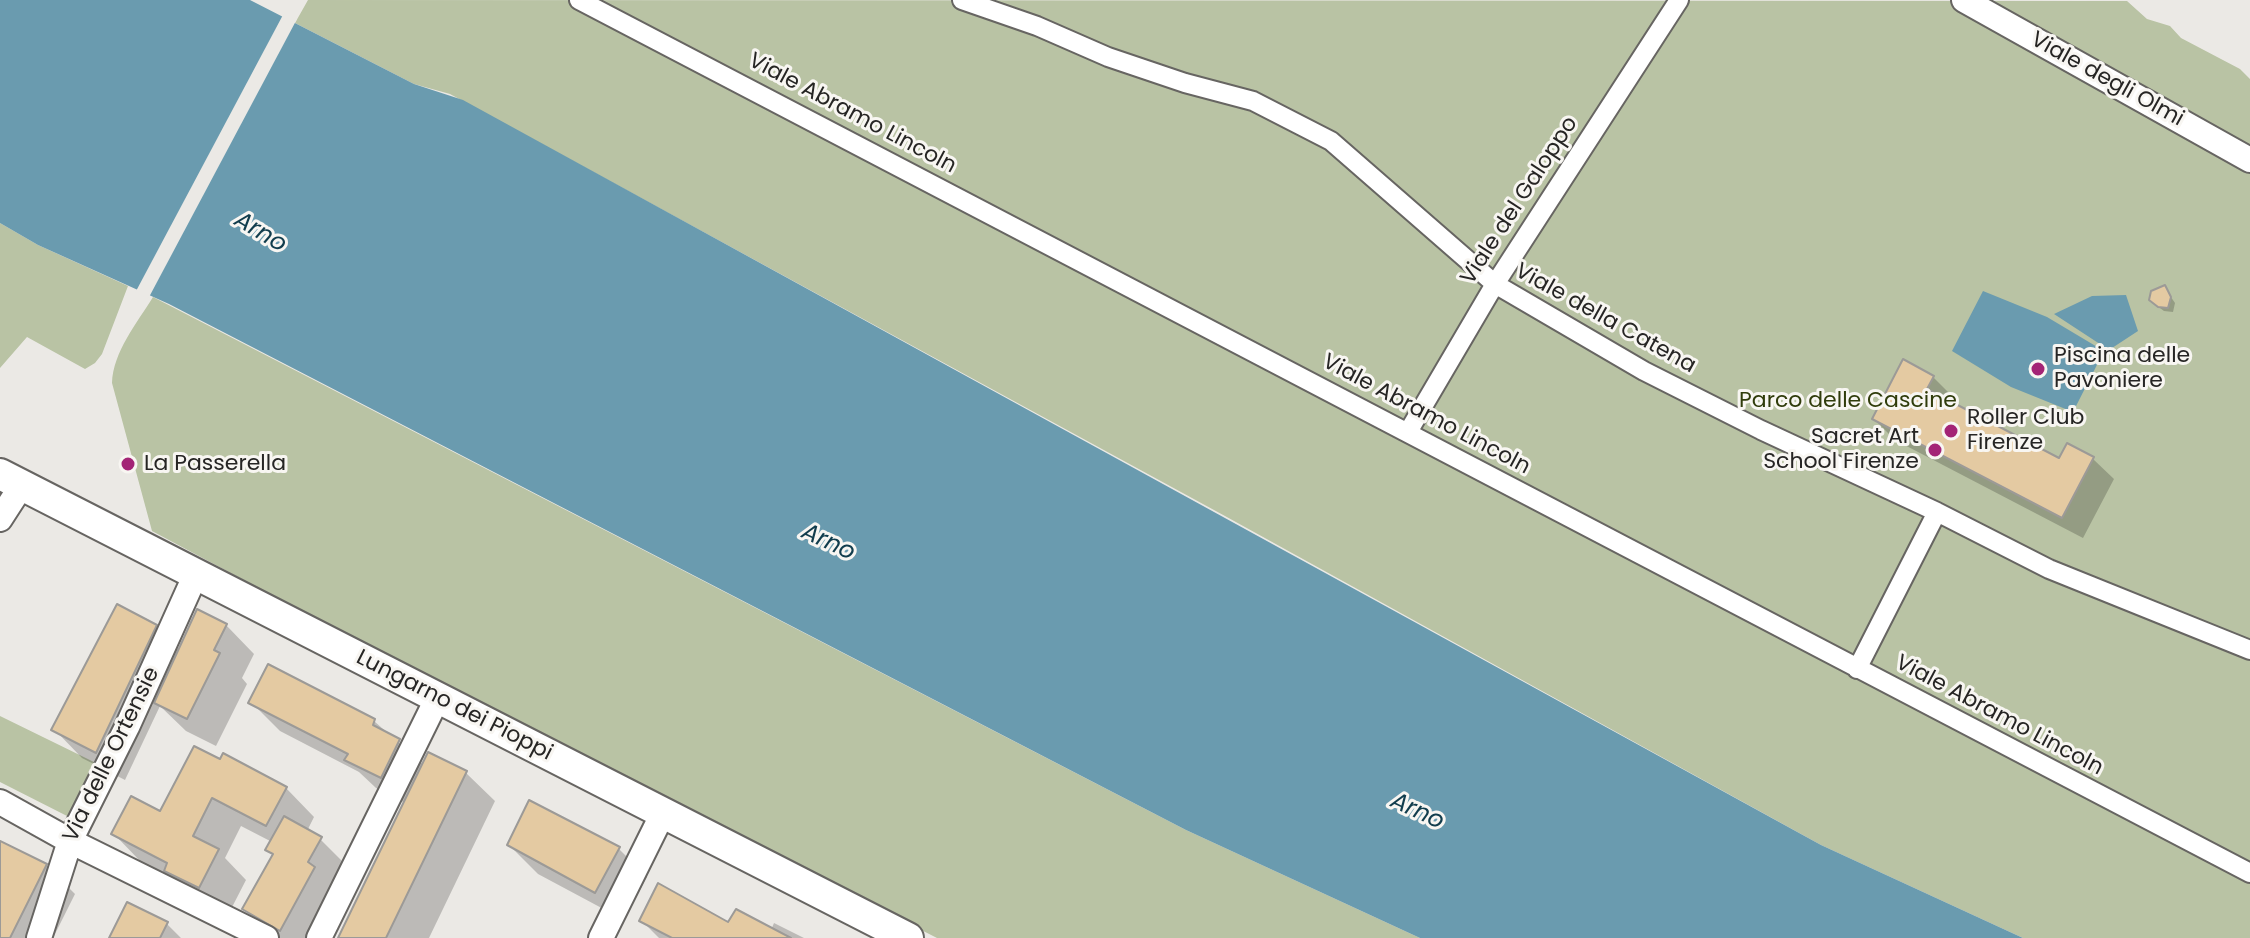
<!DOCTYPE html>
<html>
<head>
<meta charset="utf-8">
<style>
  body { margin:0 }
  canvas { display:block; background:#ebe9e5 }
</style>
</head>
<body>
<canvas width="2250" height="938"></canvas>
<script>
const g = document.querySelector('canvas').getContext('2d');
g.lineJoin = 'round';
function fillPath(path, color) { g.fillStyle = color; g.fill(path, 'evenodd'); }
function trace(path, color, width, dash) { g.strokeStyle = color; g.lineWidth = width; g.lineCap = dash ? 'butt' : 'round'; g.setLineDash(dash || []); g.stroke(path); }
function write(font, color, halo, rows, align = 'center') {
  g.font = font + ' Poppins,sans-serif'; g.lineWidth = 6; g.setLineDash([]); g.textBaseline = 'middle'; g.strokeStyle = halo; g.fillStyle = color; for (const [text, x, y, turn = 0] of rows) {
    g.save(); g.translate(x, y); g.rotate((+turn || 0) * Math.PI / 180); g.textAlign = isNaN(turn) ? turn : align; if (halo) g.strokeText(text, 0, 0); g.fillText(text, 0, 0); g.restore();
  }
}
fillPath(new Path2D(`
  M 308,0 L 2127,1 L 2147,19 L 2170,26 L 2181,38 L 2240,69 L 2250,79 L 2250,938 L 2023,938 L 1821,845 L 1225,516 L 450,94 L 414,84 L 295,23 Z
  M 0,223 L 38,245 L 128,286 L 102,354 L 95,363 L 85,369 L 27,337 L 0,368 Z
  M 153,297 L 1186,830 L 1420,938 L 937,938 L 433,681 L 152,531 L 112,383 C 113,352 137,323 153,297 Z
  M 0,716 L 96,763 L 69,817 L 0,782 Z`), '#b9c3a4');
fillPath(new Path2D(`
  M 0,0 L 250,0 L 414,84 L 463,100 L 1821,845 L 2023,938 L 1420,938 L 1186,830 L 169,304 L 38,245 L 0,223 Z
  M 1983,291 L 2047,317 L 2104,351 L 2073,412 L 2011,387 L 1952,351 Z
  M 2126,295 L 2138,331 L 2109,350 L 2054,314 L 2092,296 Z`), '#6a9baf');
fillPath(new Path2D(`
  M 284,13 L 297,19 L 148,299 L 135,293 Z`), '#ebe9e5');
fillPath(new Path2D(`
  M 2164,287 L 2175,303 L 2173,312 L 2164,311 L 2156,305 Z
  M 1933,377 L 1954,398 L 1951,404 L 2060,461 L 2093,459 L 2114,479 L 2083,538 L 1895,440 L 1874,419 Z
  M 226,625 L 254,654 L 242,678 L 247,684 L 216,746 L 186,731 L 160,706 L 125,780 L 82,758 L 54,729 L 155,626 L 180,651 Z
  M 251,702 L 374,721 L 424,765 L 466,773 L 495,801 L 429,938 L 345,938 L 405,803 L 376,788 L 359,772 L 280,731 Z
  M 195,749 L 286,788 L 314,817 L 307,831 L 320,839 L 349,868 L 320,938 L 274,938 L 245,909 L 274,856 L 267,850 L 272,842 L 241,826 L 225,858 L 246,880 L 228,915 L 176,880 L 142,863 L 114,834 L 161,813 Z
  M 0,843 L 46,865 L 75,894 L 53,938 L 0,938 Z
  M 509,845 L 619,849 L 647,877 L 624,920 L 538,874 Z
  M 128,904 L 167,924 L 181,938 L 111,938 Z
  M 641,920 L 771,930 L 774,923 L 804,938 L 659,938 Z`), '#0003');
const building = new Path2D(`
  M 2165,285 L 2171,297 L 2168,308 L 2158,307 L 2149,300 L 2151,291 Z
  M 1903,359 L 1934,376 L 1927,389 L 2059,458 L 2067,443 L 2094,457 L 2062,518 L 1872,419 Z
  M 117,604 L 157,625 L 96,753 L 51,730 Z
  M 197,609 L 227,624 L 214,650 L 220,653 L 187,719 L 154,703 Z
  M 268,664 L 375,719 L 373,725 L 400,739 L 381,778 L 344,760 L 348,754 L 248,703 Z
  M 194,746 L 220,759 L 223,753 L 287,787 L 266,826 L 212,798 L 193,836 L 219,849 L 199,888 L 164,871 L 167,863 L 111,834 L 131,796 L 160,811 Z
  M 428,752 L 467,771 L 386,938 L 338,938 Z
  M 529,800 L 620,847 L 595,893 L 507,845 Z
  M 284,816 L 322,837 L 308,862 L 315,867 L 280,931 L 242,909 L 273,854 L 265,850 Z
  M 0,841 L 47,864 L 10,938 L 0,938 Z
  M 658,883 L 728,922 L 736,909 L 791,938 L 672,938 L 639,921 Z
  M 127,902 L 168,922 L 160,938 L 109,938 Z`);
fillPath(building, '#e4caa2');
trace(building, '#9c9a97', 2);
const pedestrian = new Path2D(`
  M 579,0 L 2250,873
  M 962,0 L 1037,26 L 1108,57 L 1185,83 L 1253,101 L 1331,141 L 1495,284 L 1644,371 L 1761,430 L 1937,512 L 2049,569 L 2250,650
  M 1408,432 L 1495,284 L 1679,0
  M 1857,669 L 1937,512`);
const minor = new Path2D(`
  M 1964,0 L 2250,160
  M 0,519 L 22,485
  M 0,802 L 70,841 L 266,938
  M 39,938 L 70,841 L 127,727 L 195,576
  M 319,938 L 438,697
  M 601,938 L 663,813`);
const tertiary = new Path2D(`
  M 0,474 L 908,938`);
trace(pedestrian, '#676562', 22);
trace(minor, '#676562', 28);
trace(tertiary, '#676562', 34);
trace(pedestrian, '#fff', 18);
trace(minor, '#fff', 24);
trace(tertiary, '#fff', 30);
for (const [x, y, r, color] of [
  [2038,369,8,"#a32476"],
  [1951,431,8,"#a32476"],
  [1935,450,8,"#a32476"],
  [128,464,8,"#a32476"]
]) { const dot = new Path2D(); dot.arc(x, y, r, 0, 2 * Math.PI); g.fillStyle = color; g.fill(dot); trace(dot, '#f8f6f2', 3); }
write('22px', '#262524', '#f8f6f2', [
  ["Viale degli Olmi",2107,80,29],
  ["Viale Abramo Lincoln",852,114,28],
  ["Viale del Galoppo",1520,201,-57],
  ["Viale della Catena",1605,319,29],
  ["Viale Abramo Lincoln",1426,415,28],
  ["Lungarno dei Pioppi",454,706,27],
  ["Viale Abramo Lincoln",1999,716,28],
  ["Via delle Ortensie",112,755,-64]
]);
write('22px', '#262524', '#f8f6f2', [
  ["Piscina delle",2054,356],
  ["Pavoniere",2054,381],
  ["Roller Club",1967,418],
  ["Firenze",1967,443],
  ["Sacret Art",1919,437,"right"],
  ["School Firenze",1919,462,"right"],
  ["La Passerella",144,464]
], 'left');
write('22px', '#303c0b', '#f8f6f2', [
  ["Parco delle Cascine",1848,401]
]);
write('italic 24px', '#113d4d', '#f8f6f2', [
  ["Arno",260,233,31],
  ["Arno",828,543,25],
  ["Arno",1417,812,25]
]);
</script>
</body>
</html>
